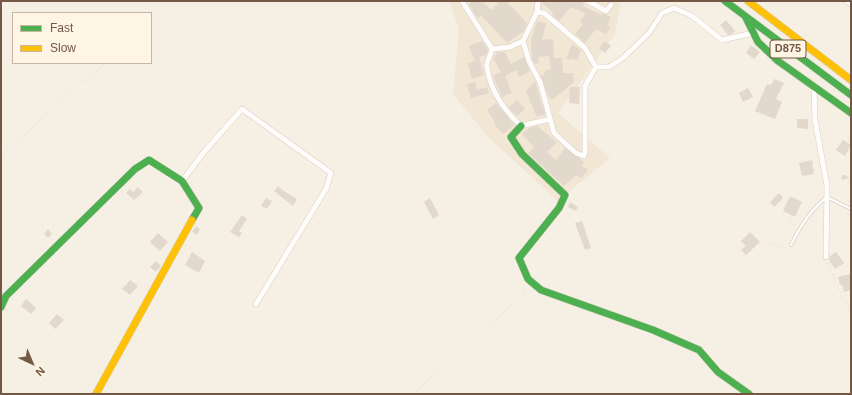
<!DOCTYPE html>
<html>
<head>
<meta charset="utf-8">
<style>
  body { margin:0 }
  #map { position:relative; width:852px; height:395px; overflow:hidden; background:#f6f0e4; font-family:Helvetica,sans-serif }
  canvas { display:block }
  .frame { position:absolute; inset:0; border:2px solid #745745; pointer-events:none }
  .legend { position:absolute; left:12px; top:12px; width:140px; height:52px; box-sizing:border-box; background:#fff5e5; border:1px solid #c7b6a5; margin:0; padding:5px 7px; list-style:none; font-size:12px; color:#745745 }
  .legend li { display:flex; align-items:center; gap:8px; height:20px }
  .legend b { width:20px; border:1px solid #c7b6a5 }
  .north { position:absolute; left:12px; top:343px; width:40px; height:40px; -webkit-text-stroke:3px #fff5e5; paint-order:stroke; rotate:136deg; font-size:11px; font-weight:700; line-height:16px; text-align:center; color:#745745 }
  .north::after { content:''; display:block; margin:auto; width:14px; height:18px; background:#745745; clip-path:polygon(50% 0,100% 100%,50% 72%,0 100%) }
</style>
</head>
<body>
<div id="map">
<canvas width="852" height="395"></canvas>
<div class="frame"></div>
<ul class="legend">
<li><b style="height:5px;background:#4caf50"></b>Fast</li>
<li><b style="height:5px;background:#ffc107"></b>Slow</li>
</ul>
<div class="north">N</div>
</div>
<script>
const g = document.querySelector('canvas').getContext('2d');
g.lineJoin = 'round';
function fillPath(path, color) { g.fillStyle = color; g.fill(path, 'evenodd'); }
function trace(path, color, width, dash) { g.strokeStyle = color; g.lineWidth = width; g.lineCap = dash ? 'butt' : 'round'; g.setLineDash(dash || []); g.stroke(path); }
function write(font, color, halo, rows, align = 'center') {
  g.font = font + ' Helvetica,sans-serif'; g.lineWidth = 3; g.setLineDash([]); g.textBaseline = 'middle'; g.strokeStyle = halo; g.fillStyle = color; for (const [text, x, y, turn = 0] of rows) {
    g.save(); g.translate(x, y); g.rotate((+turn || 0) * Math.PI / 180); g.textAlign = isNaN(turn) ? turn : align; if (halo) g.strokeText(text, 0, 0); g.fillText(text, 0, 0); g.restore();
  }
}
fillPath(new Path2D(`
  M 449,1 L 621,1 L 615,34 L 558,113 L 610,158 L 558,201 L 488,137 L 453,94 L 459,29 Z`), '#f2e6d4');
fillPath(new Path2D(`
  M 472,1 L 482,1 L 491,10 L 498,4 L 496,1 L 506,1 L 527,23 L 524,31 L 507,43 L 481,15 L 478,18 L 476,16 L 469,4 Z
  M 542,1 L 584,1 L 583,6 L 601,15 L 602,13 L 611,17 L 607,25 L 610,27 L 606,34 L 596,29 L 585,43 L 575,34 L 583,24 L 580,22 L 585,13 L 571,7 L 559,21 L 552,15 L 554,13 L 542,3 Z
  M 726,20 L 735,31 L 732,34 L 728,35 L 720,25 Z
  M 537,21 L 546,23 L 542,40 L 553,39 L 554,58 L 562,58 L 563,73 L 573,73 L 574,82 L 552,100 L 548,95 L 541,76 L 545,75 L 544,72 L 547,70 L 551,69 L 549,56 L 538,57 L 539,63 L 535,64 L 532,59 L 531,40 Z
  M 482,41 L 488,50 L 485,57 L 484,55 L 479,57 L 484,75 L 472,79 L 468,63 L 475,61 L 469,46 Z
  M 605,41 L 611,46 L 605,53 L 599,48 Z
  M 572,44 L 581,50 L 577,60 L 571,58 L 570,60 L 566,59 Z
  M 751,45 L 760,52 L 754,59 L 746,53 Z
  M 498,52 L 505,52 L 511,64 L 524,57 L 530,71 L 519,77 L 516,70 L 505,76 L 512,93 L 502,97 L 493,76 L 501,72 L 493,58 Z
  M 774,79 L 784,83 L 776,99 L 782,102 L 775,119 L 755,111 L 767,84 L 771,85 Z
  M 535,81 L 545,114 L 537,117 L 526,91 Z
  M 475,82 L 477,90 L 487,87 L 489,93 L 471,98 L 467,84 Z
  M 570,87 L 580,87 L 579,104 L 569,103 Z
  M 748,88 L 753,97 L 743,102 L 739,93 Z
  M 517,100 L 525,109 L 517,116 L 509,107 Z
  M 496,103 L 514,125 L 503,134 L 494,124 L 496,123 L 487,110 Z
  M 797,119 L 808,119 L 808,129 L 797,128 Z
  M 537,126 L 557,142 L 547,152 L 556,160 L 565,148 L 584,162 L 581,166 L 588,169 L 582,178 L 576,175 L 564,186 L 528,153 L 534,147 L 522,134 L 527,129 Z
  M 843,140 L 851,145 L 845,156 L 836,150 Z
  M 812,160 L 814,174 L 802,176 L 799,163 Z
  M 843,175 L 846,175 L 849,178 L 843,180 L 841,178 Z
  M 278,186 L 285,192 L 297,199 L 293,206 L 274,191 Z
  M 138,187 L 143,192 L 134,200 L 126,193 L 130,189 L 133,192 Z
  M 779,193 L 783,198 L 774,207 L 770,202 Z
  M 790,196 L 802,202 L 795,217 L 783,211 Z
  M 266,198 L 272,201 L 267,209 L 261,206 Z
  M 430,198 L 439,215 L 433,219 L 424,202 Z
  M 570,202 L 578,207 L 576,211 L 568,207 Z
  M 242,215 L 247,219 L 239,231 L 242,233 L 239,237 L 230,232 Z
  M 582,221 L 591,248 L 585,250 L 575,223 Z
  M 196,226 L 200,229 L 197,235 L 192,232 Z
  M 48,229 L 52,234 L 48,238 L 44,234 Z
  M 750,232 L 760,242 L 746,255 L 741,250 L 746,246 L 741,241 Z
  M 158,233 L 168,242 L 160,251 L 150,242 Z
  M 192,252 L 205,261 L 199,273 L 185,265 Z
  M 836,252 L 844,263 L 835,269 L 829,260 L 830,256 Z
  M 156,261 L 161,266 L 156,272 L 150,267 Z
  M 850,274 L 851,290 L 844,292 L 842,284 L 840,285 L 838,277 Z
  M 130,280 L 138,286 L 130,295 L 122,289 Z
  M 26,299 L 36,308 L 31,314 L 21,306 Z
  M 57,314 L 64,320 L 55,329 L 49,323 Z`), '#e2d8cc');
const lane = new Path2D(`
  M 791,245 C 800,226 810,210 827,197 L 851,209`);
const street = new Path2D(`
  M 462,1 L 492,49 L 510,47 L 523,41
  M 588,1 L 606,11 L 611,5
  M 847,1 L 851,4
  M 537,12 L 523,41 L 529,61 L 540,82 L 554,133 L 576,153 L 584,156 L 585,152 L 585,86 L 596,67 L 585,48 L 544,13 L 537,12 L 538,1
  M 492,49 C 491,56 486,60 487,67 C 490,90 504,110 521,126 L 550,119
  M 596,67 L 609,67 L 623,58 L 649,33 L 662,13 L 674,8 L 692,16 L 722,40 L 753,33
  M 814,87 L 815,120 L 827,186 L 826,257
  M 182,181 L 204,152 L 242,109 L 331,173 L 326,189 L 256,304`);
const fast = new Path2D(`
  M 725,1 L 851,95
  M 746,18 L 758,42 L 778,61 L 851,113
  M 521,126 L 511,137 L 522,154 L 565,195 L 559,208 L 519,258 L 528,279 L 541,290 L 653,330 L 699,350 L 718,372 L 749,394
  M 1,307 L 6,296 L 135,169 L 149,160 L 182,181 L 199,208 L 192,220`);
const slow = new Path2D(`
  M 748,1 L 851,80
  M 96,394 L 192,220`);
trace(lane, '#d7cdc3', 4);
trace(street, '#d7cdc3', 6);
trace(fast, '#d6ccc1', 8);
trace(slow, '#d6ccc1', 8);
trace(new Path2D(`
  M 1,157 L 77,85 L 93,75 L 105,63
  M 791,214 L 789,219 L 795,225
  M 769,244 L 788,249
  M 827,263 L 843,298 L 851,310
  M 413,394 L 521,297 L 527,288`), '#d9d0ca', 1, [1, 3]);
trace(lane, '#fefdfb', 2.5);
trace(street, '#fefdfb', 5);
trace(fast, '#4caf50', 7);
trace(slow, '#ffc107', 7);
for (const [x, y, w] of [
  [788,49,36]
]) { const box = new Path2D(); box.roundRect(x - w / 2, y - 9, w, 18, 3); g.fillStyle = '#fff5e5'; g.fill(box); trace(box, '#745745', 1); }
write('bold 11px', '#745745', null, [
  ["D875",788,49]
]);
</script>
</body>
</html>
